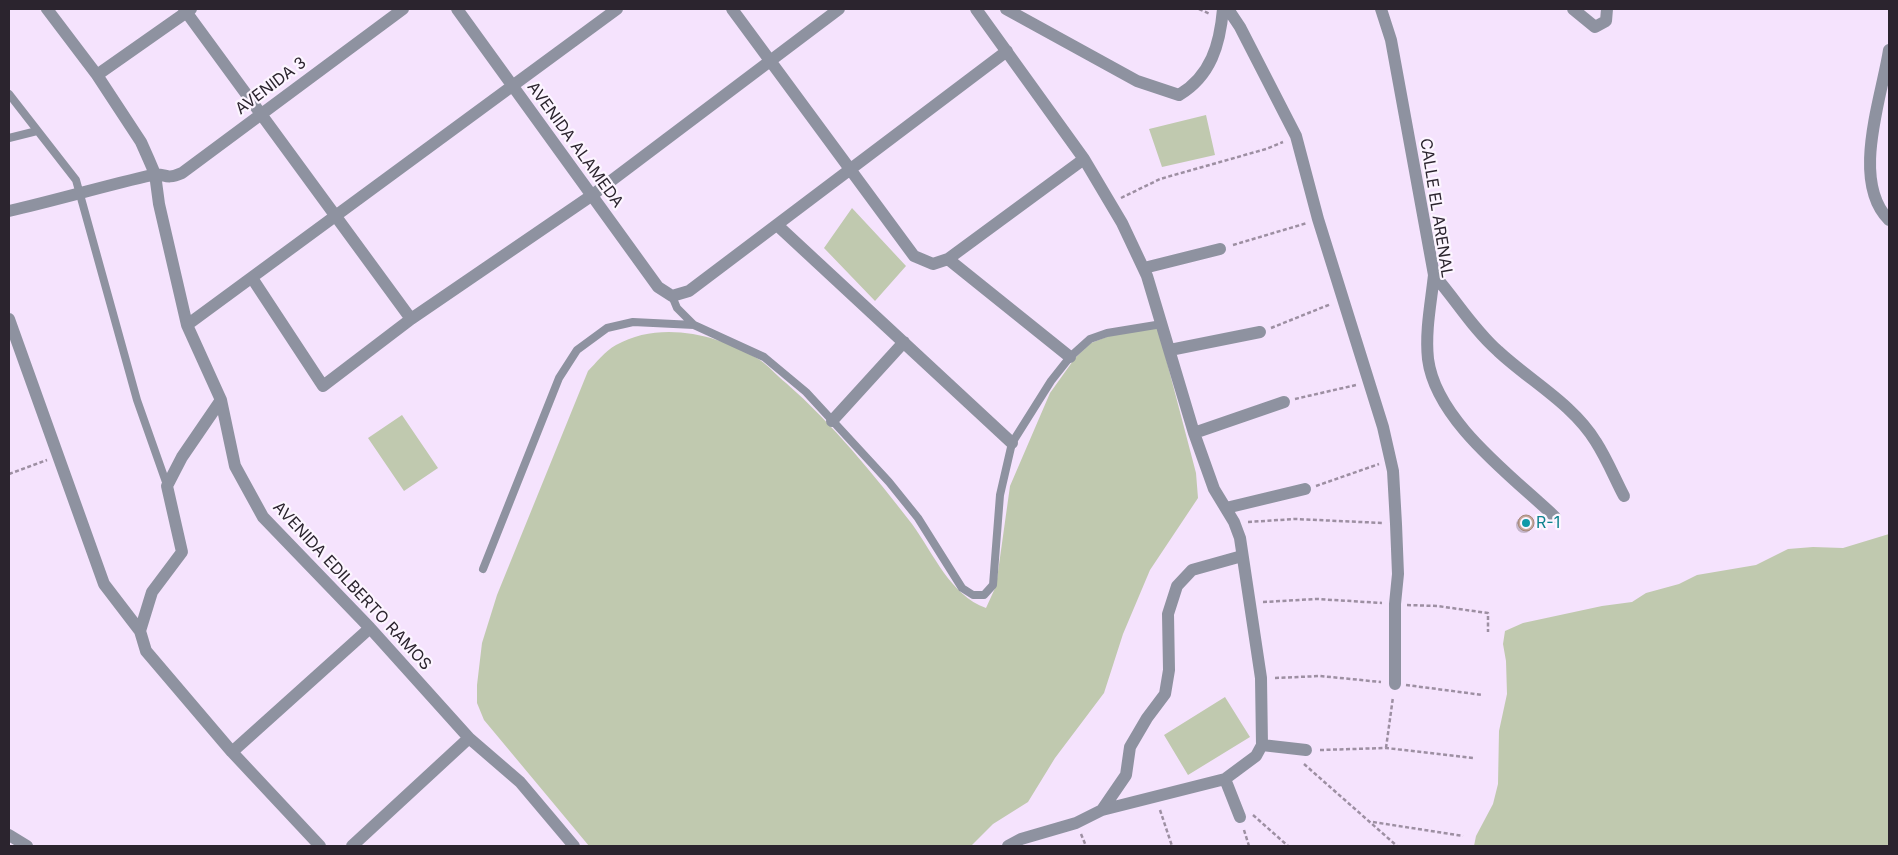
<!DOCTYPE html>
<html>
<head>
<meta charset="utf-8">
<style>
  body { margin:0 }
  #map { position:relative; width:1898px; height:855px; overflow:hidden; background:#f5e3fd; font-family:Inter,sans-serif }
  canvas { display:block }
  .frame { position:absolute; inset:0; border:10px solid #2b242e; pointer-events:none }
</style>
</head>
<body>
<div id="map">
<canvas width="1898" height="855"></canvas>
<div class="frame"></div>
</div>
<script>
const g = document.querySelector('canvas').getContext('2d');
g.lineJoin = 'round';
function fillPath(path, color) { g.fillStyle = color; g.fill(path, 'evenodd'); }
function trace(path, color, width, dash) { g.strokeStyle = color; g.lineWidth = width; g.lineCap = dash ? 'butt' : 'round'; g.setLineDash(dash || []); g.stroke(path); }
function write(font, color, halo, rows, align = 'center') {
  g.font = font + ' Inter,sans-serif'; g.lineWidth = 4.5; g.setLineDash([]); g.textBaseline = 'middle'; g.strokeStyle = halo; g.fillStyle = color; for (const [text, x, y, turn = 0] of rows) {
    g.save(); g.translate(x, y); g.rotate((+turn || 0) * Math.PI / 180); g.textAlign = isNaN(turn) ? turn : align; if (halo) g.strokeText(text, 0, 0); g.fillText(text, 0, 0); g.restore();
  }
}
fillPath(new Path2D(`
  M 1206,115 L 1215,155 L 1162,167 L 1149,129 Z
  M 852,208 L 906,266 L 875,301 L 824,248 Z
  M 1158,328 L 1196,473 L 1198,498 L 1150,570 L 1123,634 L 1104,693 L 1055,758 L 1028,802 L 993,824 L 971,846 L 589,846 L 484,720 L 477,703 L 477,685 L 482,643 L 497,595 L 588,371 C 596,363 605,351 616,345 C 660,320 719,334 760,360 C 769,366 777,376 786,383 C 833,424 874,475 912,524 C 934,554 950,595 986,608 L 996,586 L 1010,486 L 1050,393 L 1075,358 L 1091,343 L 1109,336 Z
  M 402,415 L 438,468 L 404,491 L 368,438 Z
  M 1889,534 L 1889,846 L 1474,846 L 1476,836 L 1493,804 L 1498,784 L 1499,731 L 1507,694 L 1506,661 L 1503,644 L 1505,631 L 1523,623 L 1602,606 L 1632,602 L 1646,593 L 1679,584 L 1697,575 L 1756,565 L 1788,549 L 1813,547 L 1843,548 Z
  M 1225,697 L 1250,737 L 1188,775 L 1164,735 Z`), '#c0c9af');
fillPath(new Path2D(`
  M1516 525a8 8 0 1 1 16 0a8 8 0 1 1-16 0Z`), '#0003');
const building = new Path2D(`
  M1518 523a8 8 0 1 1 16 0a8 8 0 1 1-16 0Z`);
fillPath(building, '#c3a699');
trace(building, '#a4887c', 1);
trace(new Path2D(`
  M 1199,9 L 1210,14
  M 1121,198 L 1160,179 L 1266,149 L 1283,142
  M 1233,245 L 1307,223
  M 1271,328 L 1331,304
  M 1295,399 L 1356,385
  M 9,474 L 47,460
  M 1316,486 L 1379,464
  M 1248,522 L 1295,519 L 1383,523
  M 1263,602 L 1317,599 L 1382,603
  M 1407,605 L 1437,606 L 1488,613 L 1488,632
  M 1275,678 L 1320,676 L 1381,682
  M 1406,685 L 1483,695
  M 1386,748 L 1393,697
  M 1320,750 L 1386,748 L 1473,758
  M 1304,764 L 1397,846
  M 1160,810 L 1172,846
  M 1253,815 L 1288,846
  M 1373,822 L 1463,836
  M 1244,830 L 1249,846
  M 1081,834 L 1086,846`), '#9d8fa2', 2.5, [4, 2.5]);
trace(new Path2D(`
  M 9,94 L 76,180 L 137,400 L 167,485
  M 9,138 L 37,131
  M 672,296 L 677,308 L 694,325
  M 483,569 L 559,378 L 577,350 L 607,328 L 633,322 L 694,325 L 764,357 L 806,392 L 889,482 L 918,518 L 962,588 L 973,595 L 984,595 L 993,585 L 1000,495 L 1012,443 L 1051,381 L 1070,357 L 1090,339 L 1107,333 L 1162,324`), '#8e92a0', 8);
trace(new Path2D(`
  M 47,9 L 97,75 L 141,142 L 149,160 L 155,174 L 159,204 L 187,325 L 221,400 L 235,466 L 263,517 L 370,628 L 469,738 L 520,782 L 574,846
  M 184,9 L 411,319
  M 457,9 L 658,287 L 672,296 L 689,291 L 1007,51
  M 732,9 L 914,256 L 933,264 L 948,259 L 1084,159
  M 976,9 L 1084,159 L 1122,223 L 1147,276 L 1194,433 L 1214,489 L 1234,522 L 1240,538 L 1261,678 L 1262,745 L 1256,756 L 1225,779 L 1102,810 L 1076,823 L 1021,839 L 1008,846
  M 1006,9 L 1137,81 L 1179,95 C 1211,76 1220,44 1223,9
  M 1228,9 L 1240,27 L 1296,136 L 1318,219 L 1383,427 L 1393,471 L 1396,524 L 1398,574 L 1395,604 L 1395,684
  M 1381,9 L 1391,40 L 1434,275 C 1431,303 1425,331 1428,359 C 1436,421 1512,476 1555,517
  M 1573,9 L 1595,27 L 1606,21 L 1607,9
  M 1889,50 C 1882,97 1850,181 1889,220
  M 97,75 L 191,9
  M 9,211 C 57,200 104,186 152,175 C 165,172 164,181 182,173 L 403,9
  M 777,225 L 1012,443
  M 948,259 L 1070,357
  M 1144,268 L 1220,249
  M 1434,275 C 1456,300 1473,329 1498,351 C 1530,381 1573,404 1596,442 C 1607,459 1615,479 1624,496
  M 252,278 L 323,386 L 411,319 L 591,196 L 839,9
  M 9,319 L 104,584 L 140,631 L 146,651 L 232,752 L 320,846
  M 187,325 L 617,9
  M 1170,350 L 1260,332
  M 832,421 L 904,342
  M 1194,433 L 1284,402
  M 1226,508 L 1305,489
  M 140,631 L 152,592 L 182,552 L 167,486 L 182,457 L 221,400
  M 1262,745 L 1306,750
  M 232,752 L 370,628
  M 1225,779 L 1240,817
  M 1102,810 L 1126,775 L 1130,747 L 1147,718 L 1165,694 L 1169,670 L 1168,614 L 1177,586 L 1192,570 L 1242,556
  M 9,835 L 27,846
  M 352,846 L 469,738`), '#8e92a0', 12);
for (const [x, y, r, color] of [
  [1526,523,5,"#0f9aa8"]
]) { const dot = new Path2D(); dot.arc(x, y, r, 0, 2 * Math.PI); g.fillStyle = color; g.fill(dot); trace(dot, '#fcf5ff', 2); }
write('16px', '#2b242e', '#fcf5ff', [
  ["AVENIDA 3",271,86,-37],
  ["AVENIDA ALAMEDA",575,145,54],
  ["CALLE EL ARENAL",1436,208,81],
  ["AVENIDA EDILBERTO RAMOS",352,586,47]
]);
write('16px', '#0d838f', '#fcf5ff', [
  ["R-1",1536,523]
], 'left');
</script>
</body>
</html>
